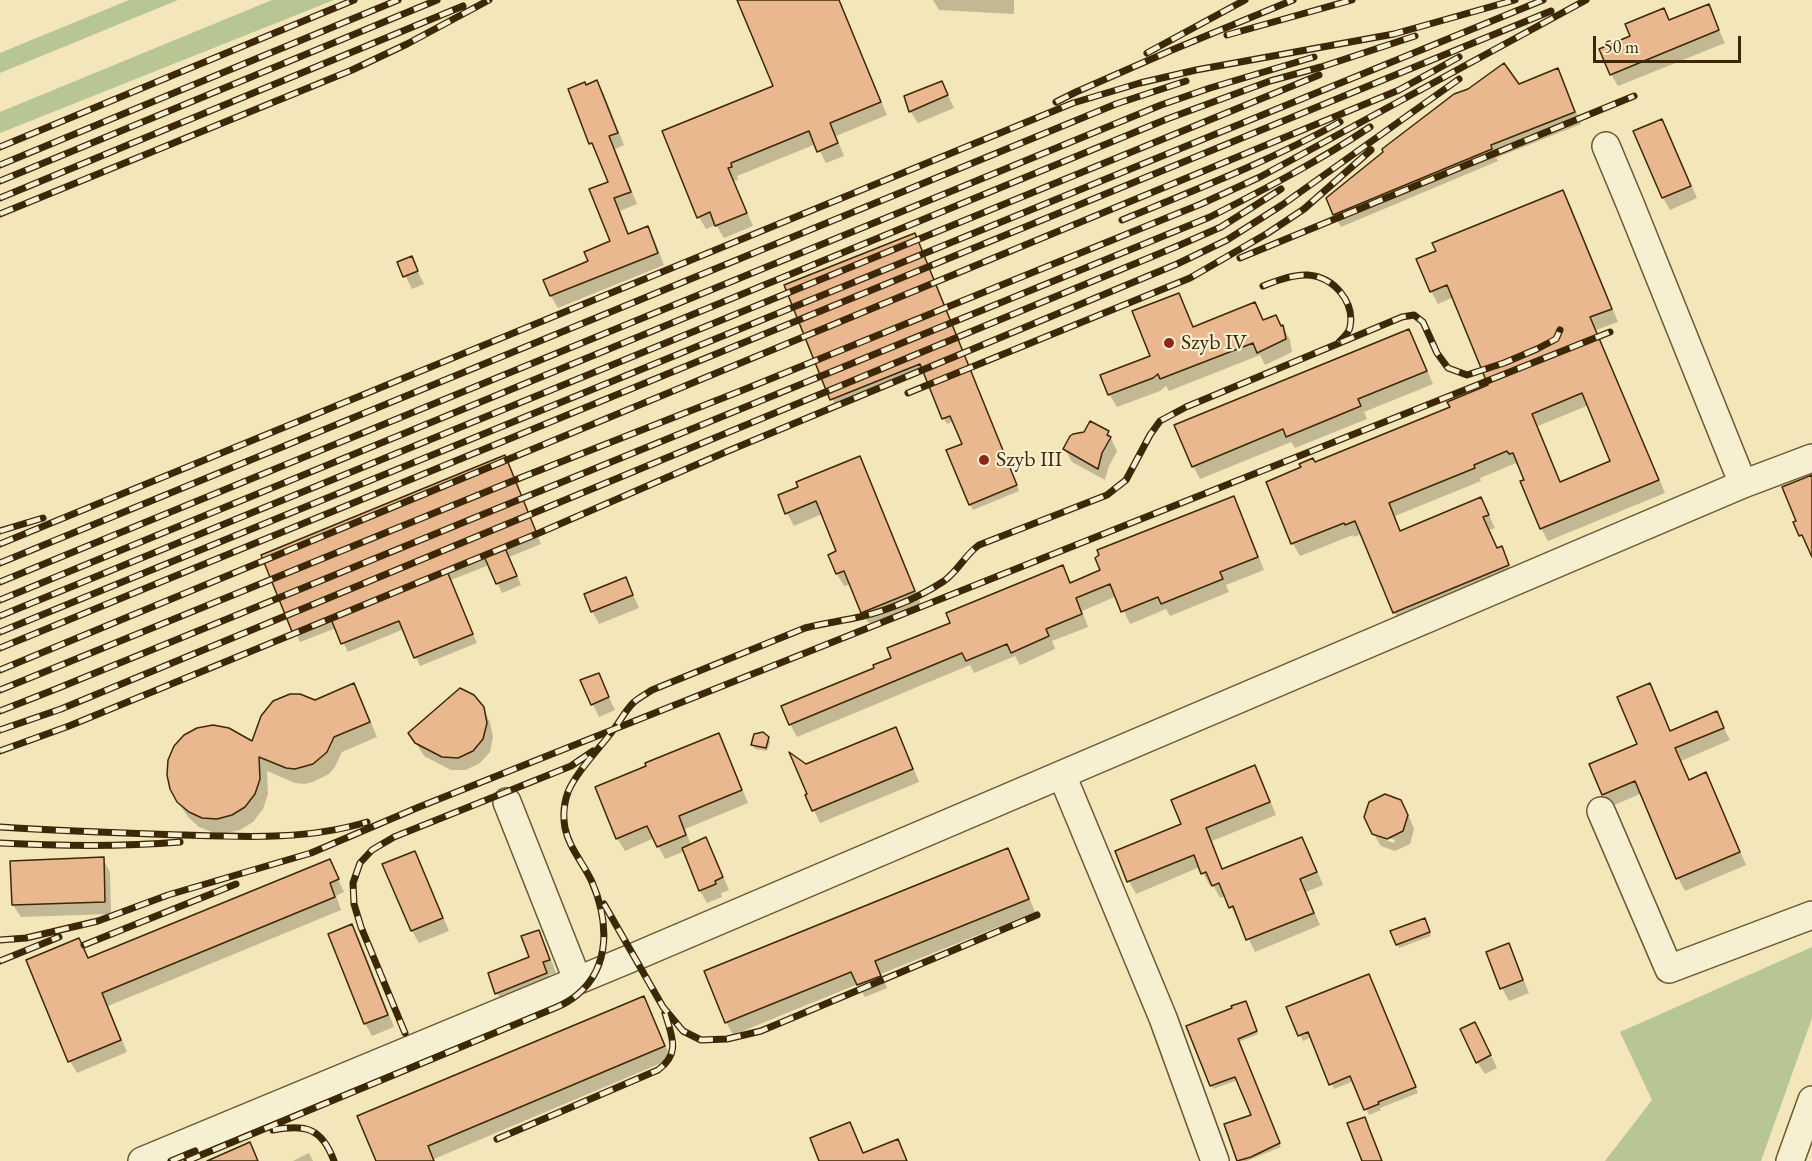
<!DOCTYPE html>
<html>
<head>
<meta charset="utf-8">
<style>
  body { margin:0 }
  #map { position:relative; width:1812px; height:1161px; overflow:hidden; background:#f3e6b9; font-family:"EB Garamond",serif }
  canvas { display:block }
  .scale { position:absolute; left:1593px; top:36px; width:148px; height:27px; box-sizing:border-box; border:3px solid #3d2805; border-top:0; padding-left:8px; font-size:18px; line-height:21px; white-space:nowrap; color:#3d2805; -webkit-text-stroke:4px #f7efd2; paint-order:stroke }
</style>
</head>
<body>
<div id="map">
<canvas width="1812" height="1161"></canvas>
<div class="scale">50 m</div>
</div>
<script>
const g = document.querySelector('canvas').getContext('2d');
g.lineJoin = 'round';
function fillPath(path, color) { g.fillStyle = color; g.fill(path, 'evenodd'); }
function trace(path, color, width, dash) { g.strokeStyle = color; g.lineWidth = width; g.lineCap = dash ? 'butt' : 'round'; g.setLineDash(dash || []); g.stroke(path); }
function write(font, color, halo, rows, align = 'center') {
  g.font = font + ' "EB Garamond",serif'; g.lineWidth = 4.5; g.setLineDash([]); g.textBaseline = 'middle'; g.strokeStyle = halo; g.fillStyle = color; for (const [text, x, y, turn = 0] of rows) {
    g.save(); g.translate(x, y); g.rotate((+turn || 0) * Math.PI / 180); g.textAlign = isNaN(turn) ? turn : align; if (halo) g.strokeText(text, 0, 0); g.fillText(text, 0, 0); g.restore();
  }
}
fillPath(new Path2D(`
  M 129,0 L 178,0 L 0,73 L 0,53 Z
  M 272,0 L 334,0 L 0,133 L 0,112 Z
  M 1812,947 L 1812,1018 L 1761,1161 L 1605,1161 L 1652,1100 L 1620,1032 Z`), '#b7c692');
fillPath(new Path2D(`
  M 739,0 L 839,0 L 887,115 L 836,136 L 844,156 L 826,163 L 816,144 L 737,176 L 738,180 L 734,181 L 753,226 L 724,238 L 716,225 L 706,229 L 699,217 L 775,87 Z
  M 933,0 L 1014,0 L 1014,14 L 939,10 Z
  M 1708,6 L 1725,43 L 1618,86 L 1611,74 L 1632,37 L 1664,9 L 1670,21 Z
  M 1557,70 L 1564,82 L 1581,124 L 1496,158 L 1498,161 L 1341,227 L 1334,215 L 1328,199 L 1518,86 Z
  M 597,82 L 604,94 L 624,145 L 615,149 L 637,204 L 620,211 L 629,235 L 648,228 L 655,241 L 664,265 L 558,308 L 551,296 L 612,242 L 610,182 L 591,143 L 570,90 Z
  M 942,83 L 954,108 L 918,123 L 910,111 Z
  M 1662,121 L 1669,133 L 1697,198 L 1670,210 L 1663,198 L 1635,132 Z
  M 1563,192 L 1570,204 L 1618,322 L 1596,330 L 1665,493 L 1548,541 L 1541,528 L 1519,465 L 1517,466 L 1516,463 L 1480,478 L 1481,481 L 1395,516 L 1401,532 L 1481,499 L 1495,528 L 1489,530 L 1498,550 L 1501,548 L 1515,578 L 1402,625 L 1394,612 L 1362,534 L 1354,537 L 1353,535 L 1300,556 L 1293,544 L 1268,483 L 1452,407 L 1490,386 L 1454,297 L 1438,304 L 1431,291 ZM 1589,405 L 1612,462 L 1561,483 L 1538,426 Z
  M 915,235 L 1019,491 L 973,510 L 970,504 L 964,445 L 954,421 L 947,424 L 944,419 L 924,369 L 835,405 L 786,286 Z
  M 411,258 L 424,284 L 412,289 L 399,263 Z
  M 1178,294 L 1194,328 L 1255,304 L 1264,322 L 1283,327 L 1290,340 L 1292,352 L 1265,365 L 1260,355 L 1169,391 L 1166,386 L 1160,391 L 1117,407 L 1109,394 L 1152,357 Z
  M 1409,330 L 1416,343 L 1433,384 L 1364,412 L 1367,419 L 1295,448 L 1291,442 L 1200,479 L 1193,466 Z
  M 1108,432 L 1117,451 L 1109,466 L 1105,480 L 1072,462 L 1065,449 Z
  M 859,458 L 866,470 L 921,604 L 870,625 L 862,613 L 851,584 L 844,586 L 837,574 L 829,556 L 838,552 L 822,514 L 794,526 L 787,513 Z
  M 509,466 L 541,544 L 509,557 L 521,585 L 502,593 L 489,565 L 451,580 L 477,643 L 420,666 L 404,629 L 348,652 L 336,628 L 300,642 L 263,556 Z
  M 1233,498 L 1240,510 L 1264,570 L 1226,585 L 1229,592 L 1170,616 L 1166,609 L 1130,624 L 1117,596 L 1082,611 L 1088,627 L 1052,641 L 1055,649 L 1020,665 L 1015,656 L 974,673 L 970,665 L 797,737 L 790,724 L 892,658 L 952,623 L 1062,567 L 1071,584 L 1102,571 Z
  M 626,579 L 639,608 L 599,624 L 592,611 Z
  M 598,675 L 615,710 L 599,717 L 582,681 Z
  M 354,685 L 362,700 L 377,737 L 342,752 L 335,767 L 329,774 L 313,782 L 304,784 L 295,783 L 267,771 L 268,794 L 263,809 L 253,822 L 240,830 L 226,833 L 212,832 L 199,827 L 188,817 L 180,805 L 253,743 L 315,701 Z
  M 1649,685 L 1657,697 L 1671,732 L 1716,713 L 1730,740 L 1681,761 L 1690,781 L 1706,774 L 1713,787 L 1746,865 L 1685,891 L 1678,878 L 1642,793 L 1610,807 L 1603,794 L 1639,745 Z
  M 482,708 L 490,722 L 493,737 L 490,752 L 480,763 L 466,770 L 451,770 L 424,756 L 410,733 Z
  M 895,729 L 902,741 L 919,782 L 820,823 L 807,796 L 809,795 L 806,766 Z
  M 718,735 L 725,747 L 748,803 L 685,829 L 691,845 L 706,839 L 713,852 L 729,890 L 721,893 L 722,897 L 707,903 L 700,891 L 685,851 L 665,859 L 654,838 L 625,851 L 617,838 Z
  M 768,738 L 770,742 L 767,751 L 755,749 L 753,745 Z
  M 1255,767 L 1262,780 L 1276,815 L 1212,841 L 1223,870 L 1302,839 L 1309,851 L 1323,885 L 1306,892 L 1320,925 L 1255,952 L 1239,919 L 1237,919 L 1226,896 L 1220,898 L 1213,885 L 1210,886 L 1200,867 L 1136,894 L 1129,881 L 1183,825 Z
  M 1408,814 L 1414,829 L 1410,844 L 1395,851 L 1381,846 L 1375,836 L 1394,843 L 1395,840 L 1373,833 Z
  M 1008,850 L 1015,862 L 1035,912 L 881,974 L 887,988 L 865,997 L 858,984 L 733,1035 L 726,1022 Z
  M 414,853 L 421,865 L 449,931 L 419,943 L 412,931 L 384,865 Z
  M 103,859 L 110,872 L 111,914 L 21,917 L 13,905 Z
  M 329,860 L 344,892 L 336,896 L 341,910 L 108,1006 L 127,1052 L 77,1073 L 70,1061 L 79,940 L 89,959 Z
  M 1426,923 L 1431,936 L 1399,948 L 1397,944 Z
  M 352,926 L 359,938 L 394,1027 L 372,1036 L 365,1023 Z
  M 538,931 L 545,944 L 556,973 L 549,975 L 553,986 L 504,1005 L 497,993 L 531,958 Z
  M 1508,945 L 1515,958 L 1529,993 L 1509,1001 L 1502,988 L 1488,953 Z
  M 1372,981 L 1418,1093 L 1380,1108 L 1381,1110 L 1369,1115 L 1354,1081 L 1334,1089 L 1312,1037 L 1303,1041 L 1288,1007 Z
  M 644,998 L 651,1011 L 671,1059 L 434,1159 L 435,1161 L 377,1161 Z
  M 1247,1006 L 1258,1034 L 1238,1042 L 1281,1147 L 1247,1161 L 1239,1161 L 1226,1125 L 1253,1116 L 1238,1080 L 1213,1089 L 1188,1027 Z
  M 1482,1036 L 1497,1068 L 1485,1074 L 1477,1062 Z
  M 850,1123 L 864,1154 L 897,1141 L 908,1161 L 820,1161 Z
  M 309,1153 L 313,1161 L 293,1161 Z`), '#0003');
const building = new Path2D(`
  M 737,0 L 839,0 L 881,102 L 830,123 L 838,143 L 817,152 L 809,131 L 731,163 L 732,167 L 728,168 L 747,213 L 715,226 L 710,212 L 697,218 L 662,131 L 773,86 Z
  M 1709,4 L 1719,30 L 1610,75 L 1599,49 L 1630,36 L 1625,24 L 1664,8 L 1669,20 Z
  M 1504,63 L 1519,84 L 1558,68 L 1575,112 L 1491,145 L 1492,149 L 1333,215 L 1326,198 L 1383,152 L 1382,149 L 1454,94 L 1468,89 Z
  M 597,80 L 618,133 L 609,136 L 631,192 L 614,198 L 628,234 L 648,226 L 658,253 L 550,296 L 543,280 L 588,261 L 584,252 L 610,241 L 589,189 L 608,182 L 592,143 L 589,144 L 568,89 L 585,82 L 586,85 Z
  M 942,81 L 948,95 L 909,112 L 904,96 Z
  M 1662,119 L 1691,186 L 1662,198 L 1633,131 Z
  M 1563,190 L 1612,309 L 1590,317 L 1659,480 L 1540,529 L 1520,481 L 1524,480 L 1513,453 L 1509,454 L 1507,451 L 1474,465 L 1475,468 L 1389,503 L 1400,531 L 1481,497 L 1489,515 L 1483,517 L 1497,548 L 1502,546 L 1509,565 L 1393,613 L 1355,521 L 1345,525 L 1344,523 L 1291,544 L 1266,482 L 1301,467 L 1299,464 L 1313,458 L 1315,462 L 1450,407 L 1447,402 L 1488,385 L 1447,285 L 1430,292 L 1416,259 L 1436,251 L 1432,243 ZM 1582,393 L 1610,461 L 1560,482 L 1532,414 Z
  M 915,233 L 1017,485 L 969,505 L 946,450 L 962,444 L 950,416 L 942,419 L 920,364 L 830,400 L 784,285 Z
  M 412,256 L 418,271 L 403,277 L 397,262 Z
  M 1179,293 L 1193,327 L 1255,302 L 1263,320 L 1276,315 L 1281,326 L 1283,325 L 1286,339 L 1257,353 L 1253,343 L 1160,379 L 1158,374 L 1153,378 L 1108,395 L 1100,375 L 1150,356 L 1132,311 Z
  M 1409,329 L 1427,371 L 1358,399 L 1361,406 L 1286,437 L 1283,429 L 1192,467 L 1174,425 Z
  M 1090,421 L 1109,431 L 1107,435 L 1111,437 L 1102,453 L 1098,469 L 1063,449 L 1070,436 L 1073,434 L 1084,432 Z
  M 505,455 L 537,534 L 505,548 L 517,576 L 496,584 L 484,556 L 447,571 L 473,634 L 414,658 L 399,621 L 341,644 L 331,619 L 293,634 L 261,555 Z
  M 860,456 L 915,591 L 861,613 L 844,571 L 836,574 L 828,555 L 836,551 L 816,501 L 785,514 L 778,495 L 798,487 L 796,482 Z
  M 1812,475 L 1812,557 L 1802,535 L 1799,536 L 1793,522 L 1796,521 L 1782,487 Z
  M 1234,496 L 1258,557 L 1220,572 L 1223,579 L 1161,604 L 1158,597 L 1121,612 L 1110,584 L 1076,598 L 1082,614 L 1046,629 L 1049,636 L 1011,653 L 1007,644 L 966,661 L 962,653 L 789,725 L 781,706 L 874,668 L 873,665 L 891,658 L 887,648 L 950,623 L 946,613 L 1063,565 L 1070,583 L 1100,570 L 1095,558 L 1099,555 L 1097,550 Z
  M 626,577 L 633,595 L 591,612 L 584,594 Z
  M 599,673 L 609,697 L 591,705 L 580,680 Z
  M 354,683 L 370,722 L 334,737 L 327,752 L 313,764 L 295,769 L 286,768 L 259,757 L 260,779 L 255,794 L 245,807 L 232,815 L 217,819 L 202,818 L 189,812 L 177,802 L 170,789 L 167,775 L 168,760 L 174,746 L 184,735 L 197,728 L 213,725 L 229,728 L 252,741 L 261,716 L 273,701 L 290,694 L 300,694 L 315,700 Z
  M 1650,683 L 1670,731 L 1717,711 L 1724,728 L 1675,748 L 1689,780 L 1706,772 L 1740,852 L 1676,879 L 1635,781 L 1602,795 L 1589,764 L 1637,744 L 1617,697 Z
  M 460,688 L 474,695 L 484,707 L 487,723 L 483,739 L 473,751 L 458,758 L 442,757 L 415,743 L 408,733 Z
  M 896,727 L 913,769 L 812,811 L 805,795 L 807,794 L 789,752 L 806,764 Z
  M 763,732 L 769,737 L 766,748 L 751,745 L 754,734 Z
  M 719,733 L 742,790 L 679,816 L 686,835 L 657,847 L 647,826 L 616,839 L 595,787 L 646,766 L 645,763 Z
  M 1255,765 L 1270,802 L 1206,828 L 1222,869 L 1302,837 L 1317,872 L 1300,879 L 1314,913 L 1246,940 L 1233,906 L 1229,908 L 1219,883 L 1212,886 L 1206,872 L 1201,874 L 1194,855 L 1127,882 L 1115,851 L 1181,824 L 1171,800 Z
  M 1385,794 L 1401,800 L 1408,815 L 1403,831 L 1387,839 L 1372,834 L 1364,817 L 1369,802 Z
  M 706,837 L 723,877 L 715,881 L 716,884 L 699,891 L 682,848 Z
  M 1008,848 L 1029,899 L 875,961 L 881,976 L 857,985 L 851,972 L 725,1023 L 704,971 Z
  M 415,851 L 443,918 L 411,931 L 382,864 Z
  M 104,857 L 105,902 L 12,905 L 10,861 Z
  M 330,859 L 339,879 L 330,883 L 335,897 L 102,993 L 121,1040 L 68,1062 L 26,960 L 79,938 L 88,958 Z
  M 1425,918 L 1430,932 L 1396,945 L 1390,931 Z
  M 352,924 L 388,1015 L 364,1024 L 328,934 Z
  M 539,930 L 550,960 L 543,962 L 547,973 L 495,994 L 488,973 L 529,957 L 521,936 Z
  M 1509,943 L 1523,980 L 1500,989 L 1486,952 Z
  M 1369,974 L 1416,1087 L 1378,1102 L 1379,1104 L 1364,1110 L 1350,1076 L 1329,1085 L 1308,1032 L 1298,1036 L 1286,1007 Z
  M 644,996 L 665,1046 L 428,1146 L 434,1161 L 376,1161 L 357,1116 Z
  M 1246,1001 L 1257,1031 L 1238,1039 L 1280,1143 L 1251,1157 L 1237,1161 L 1224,1124 L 1251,1115 L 1235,1077 L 1210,1086 L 1186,1026 L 1232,1008 L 1231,1006 Z
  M 1475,1022 L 1491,1055 L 1476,1063 L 1460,1029 Z
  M 1365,1117 L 1369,1128 L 1382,1161 L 1362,1161 L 1347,1123 Z
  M 850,1122 L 863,1153 L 898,1139 L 907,1161 L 819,1161 L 810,1138 Z
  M 250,1142 L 258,1161 L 207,1161 Z`);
fillPath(building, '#eab88e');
trace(building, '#3d2805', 1.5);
const minor = new Path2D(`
  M 1606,146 L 1631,206 L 1743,484
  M 1062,775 L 1163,1018 L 1215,1161
  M 507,802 L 577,979
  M 1601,811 L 1669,969 L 1812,915
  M 142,1161 L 634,957 L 1743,484 L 1812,458
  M 1790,1161 L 1812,1100`);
trace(minor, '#6a5832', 30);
trace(minor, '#f7efd2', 27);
const rail = new Path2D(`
  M 1227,35 L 1352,0
  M 1147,53 L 1245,0
  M 1056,102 L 1076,92 L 1172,50 L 1293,0
  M 0,147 L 354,0
  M 0,165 L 398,0
  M 0,181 L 437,0
  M 0,198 L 463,6
  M 0,214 L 352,70 L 407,44 L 489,0
  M 1122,220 C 1195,190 1270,161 1340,122
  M 1240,258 L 1634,96
  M 1263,286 C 1275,281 1295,274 1308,275 C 1334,277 1355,302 1350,327 C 1349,333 1343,338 1339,342
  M 908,393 L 1190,278 L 1268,233 L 1304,209 L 1371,150
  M 0,531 L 43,518
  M 0,544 L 1073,103 L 1140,83 L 1196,70 L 1394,34 L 1515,0
  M 0,563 L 1116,104 L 1186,81
  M 0,582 L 1161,105 L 1210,88 L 1314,57
  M 0,600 L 1167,119 L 1270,81 L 1321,67 L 1415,36
  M 0,616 L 1319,75
  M 0,632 L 1543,0
  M 0,648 L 1551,11
  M 0,670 L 1399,90 L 1459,57
  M 0,690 L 520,478 L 743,390 L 1201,204 L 1260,177 L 1586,0
  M 0,711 L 56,689 L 1210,217 C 1265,189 1319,161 1370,127
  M 0,730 L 61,709 L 1180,245 L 1221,227 L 1281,189
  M 0,751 L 69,726 L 539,533 L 728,451 L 1177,264 L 1227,240 L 1282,205 L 1459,79
  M 0,827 C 61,831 123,833 184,835 C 245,837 308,840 367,822
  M 0,843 C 60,846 120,847 180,842
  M 604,904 L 663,1007 L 683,1031 L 701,1040 L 727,1039 L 761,1031 L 1037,915
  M 0,940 L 26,938 L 98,921 L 168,895 L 311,853 L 419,807 L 1610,332
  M 84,945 L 236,884
  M 0,961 L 59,937
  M 405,1033 L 361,927 L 354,904 L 353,883 L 360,863 L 372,850 L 394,837 L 571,766 L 593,751
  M 273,1130 C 306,1124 322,1128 334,1161
  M 497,1139 L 658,1070 C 681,1053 672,1037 665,1013
  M 171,1161 L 195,1151
  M 187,1161 L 557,1007 C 564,1004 571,1000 577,995 C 612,966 608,919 592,882 C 584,864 569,848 565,828 C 563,817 564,803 568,792 C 576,772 601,747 614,729 C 620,721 626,710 633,703 C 638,698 646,694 652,690 L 805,628 C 821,624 834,622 850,619 C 882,613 917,599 944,581 C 958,571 965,555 979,545 L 1107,495 L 1126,480 L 1150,435 L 1160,421 L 1186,407 L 1402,317 L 1414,315 L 1423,322 L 1437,353 L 1448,368 L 1467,375 L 1504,363 L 1537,349 L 1556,339 L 1560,330`);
trace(rail, '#3d2805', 7);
trace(rail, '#f7efd2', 4.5, [14]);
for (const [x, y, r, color] of [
  [1169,343,6,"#8f2418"],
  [984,460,6,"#8f2418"]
]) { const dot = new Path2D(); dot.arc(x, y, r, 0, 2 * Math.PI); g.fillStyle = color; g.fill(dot); trace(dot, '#f7efd2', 2); }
write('22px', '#3d2805', '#f7efd2', [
  ["Szyb IV",1181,343],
  ["Szyb III",996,460]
], 'left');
</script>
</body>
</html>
